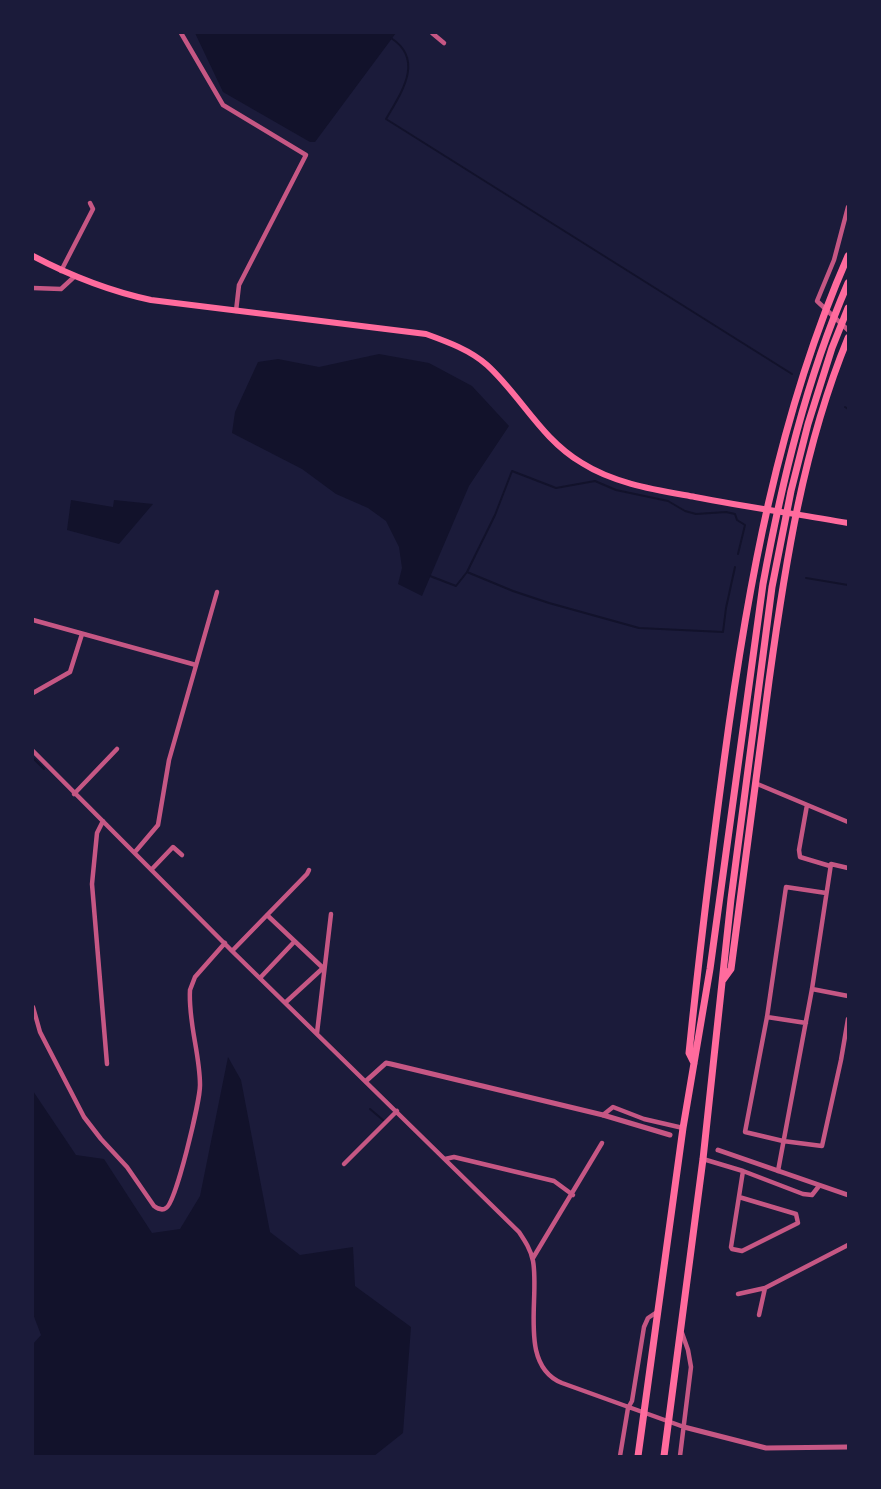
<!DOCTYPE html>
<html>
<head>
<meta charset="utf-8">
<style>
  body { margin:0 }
  #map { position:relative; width:881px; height:1489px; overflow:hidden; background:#1b1b3a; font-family:Quicksand,sans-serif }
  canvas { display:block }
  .frame { position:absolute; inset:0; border:34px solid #1b1b3a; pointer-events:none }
</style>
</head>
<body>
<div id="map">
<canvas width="881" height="1489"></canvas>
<div class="frame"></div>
</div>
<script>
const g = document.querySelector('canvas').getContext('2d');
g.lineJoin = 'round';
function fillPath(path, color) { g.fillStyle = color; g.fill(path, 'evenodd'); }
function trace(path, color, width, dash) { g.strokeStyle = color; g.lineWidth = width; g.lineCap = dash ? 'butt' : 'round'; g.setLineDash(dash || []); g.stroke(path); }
fillPath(new Path2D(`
  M 195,33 L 396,33 L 315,142 L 310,142 L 223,92 Z
  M 379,354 L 429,363 L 472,386 L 509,426 L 469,486 L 422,596 L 398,584 L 402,568 L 399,547 L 386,521 L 368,508 L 336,494 L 302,469 L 232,433 L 235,412 L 258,362 L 278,359 L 319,367 Z
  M 71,500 L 113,507 L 114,500 L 153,504 L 119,544 L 67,530 Z
  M 228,1057 L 241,1080 L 270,1232 L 300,1255 L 353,1247 L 355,1286 L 411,1327 L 403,1433 L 374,1456 L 33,1456 L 33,1344 L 41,1335 L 33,1314 L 33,1091 L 76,1155 L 104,1159 L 152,1233 L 180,1229 L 200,1196 Z`), '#12122b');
trace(new Path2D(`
  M 391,38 C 425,60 401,93 386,119 L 792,374
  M 845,407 L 848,409
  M 467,572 L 495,515 L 512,471 L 556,488 L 595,481 L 616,490 L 668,501 L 685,511 L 696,514 L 726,512 L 735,514 L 737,520 L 745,525 L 738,554
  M 430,576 L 456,586 L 467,572 L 513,591 L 549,603 L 639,628 L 723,632 L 726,608 L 735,567
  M 806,578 L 848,585
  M 33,758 L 44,769
  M 370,1109 L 383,1120`), '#12122b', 2);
trace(new Path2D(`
  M 181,33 L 223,105 L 306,155 L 239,285 L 236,311
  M 432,33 L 444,43
  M 848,207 L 834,260 L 817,301 L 848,330
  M 61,271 L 93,209 L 90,203
  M 33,288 L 61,289 L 74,277
  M 33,620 L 196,665
  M 33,693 L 70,672 L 82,634
  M 33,751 L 232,951 L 519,1232 C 525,1241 531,1250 533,1261 C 540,1299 518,1365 562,1383 L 684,1427
  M 755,783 L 848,822
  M 74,794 L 117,749
  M 807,805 L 799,850 L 800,857 L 830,866
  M 103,821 L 97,833 L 92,884 L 107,1064
  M 135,852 L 158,825 L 169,760 L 217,592
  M 152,869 L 173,847 L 182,855
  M 826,893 L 786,887 L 767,1017 L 745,1132 L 783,1141 L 822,1146 L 841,1060 L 848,1019
  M 267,915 L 322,967
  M 232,951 L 307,874 L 309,870
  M 260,978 L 294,942
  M 812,989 L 848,996
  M 286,1002 L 323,968
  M 33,1007 L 40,1032 L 84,1117 L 101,1139 L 127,1167 L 154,1206 C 158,1209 162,1211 166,1208 C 176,1203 200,1101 200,1085 C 200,1054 188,1022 190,990 L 195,977 L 225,943
  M 767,1017 L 806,1023
  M 317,1033 L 331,914
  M 603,1115 L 613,1107 L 644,1119 L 683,1128
  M 445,1159 L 454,1157 L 554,1181 L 573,1195
  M 703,1159 L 743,1171 L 803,1194 L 812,1195 L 819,1186
  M 344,1164 L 397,1111
  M 778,1171 L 812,989 L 831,864 L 848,868
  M 739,1197 L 796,1214 L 798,1223 L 742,1251 L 732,1249 L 731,1247 L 743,1171
  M 533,1258 L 602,1143
  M 738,1294 L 765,1288 L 848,1245
  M 759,1315 L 765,1288
  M 620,1456 L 628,1408 L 632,1401 L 644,1327 L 648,1318 L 657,1312
  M 680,1456 L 691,1367 L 688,1350 L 682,1333`), '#c65784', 4.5);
trace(new Path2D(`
  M 366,1081 L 386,1063 L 391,1064 L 603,1115 L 670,1135
  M 718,1150 L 848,1195
  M 684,1427 L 766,1448 L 848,1447`), '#c65784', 5);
trace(new Path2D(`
  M 33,256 C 71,276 109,291 151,300 L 426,334 C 448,342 470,350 487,365 C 521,396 541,439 582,463 C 615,484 657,490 695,497 C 746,507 797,514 848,523`), '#ff6b9d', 6);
trace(new Path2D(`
  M 723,980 L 731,969 C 743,873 756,777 769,681 C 785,565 803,447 848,338
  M 694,1063 L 689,1053 C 699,956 711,858 724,761 C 747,589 778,415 848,256
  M 638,1456 L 683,1128 L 710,969 L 763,584 C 782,481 806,380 848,283
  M 664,1456 L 703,1159 L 731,899 L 772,587 L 791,491 L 808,424 L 832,348 L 848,308`), '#ff6b9d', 7);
</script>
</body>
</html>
